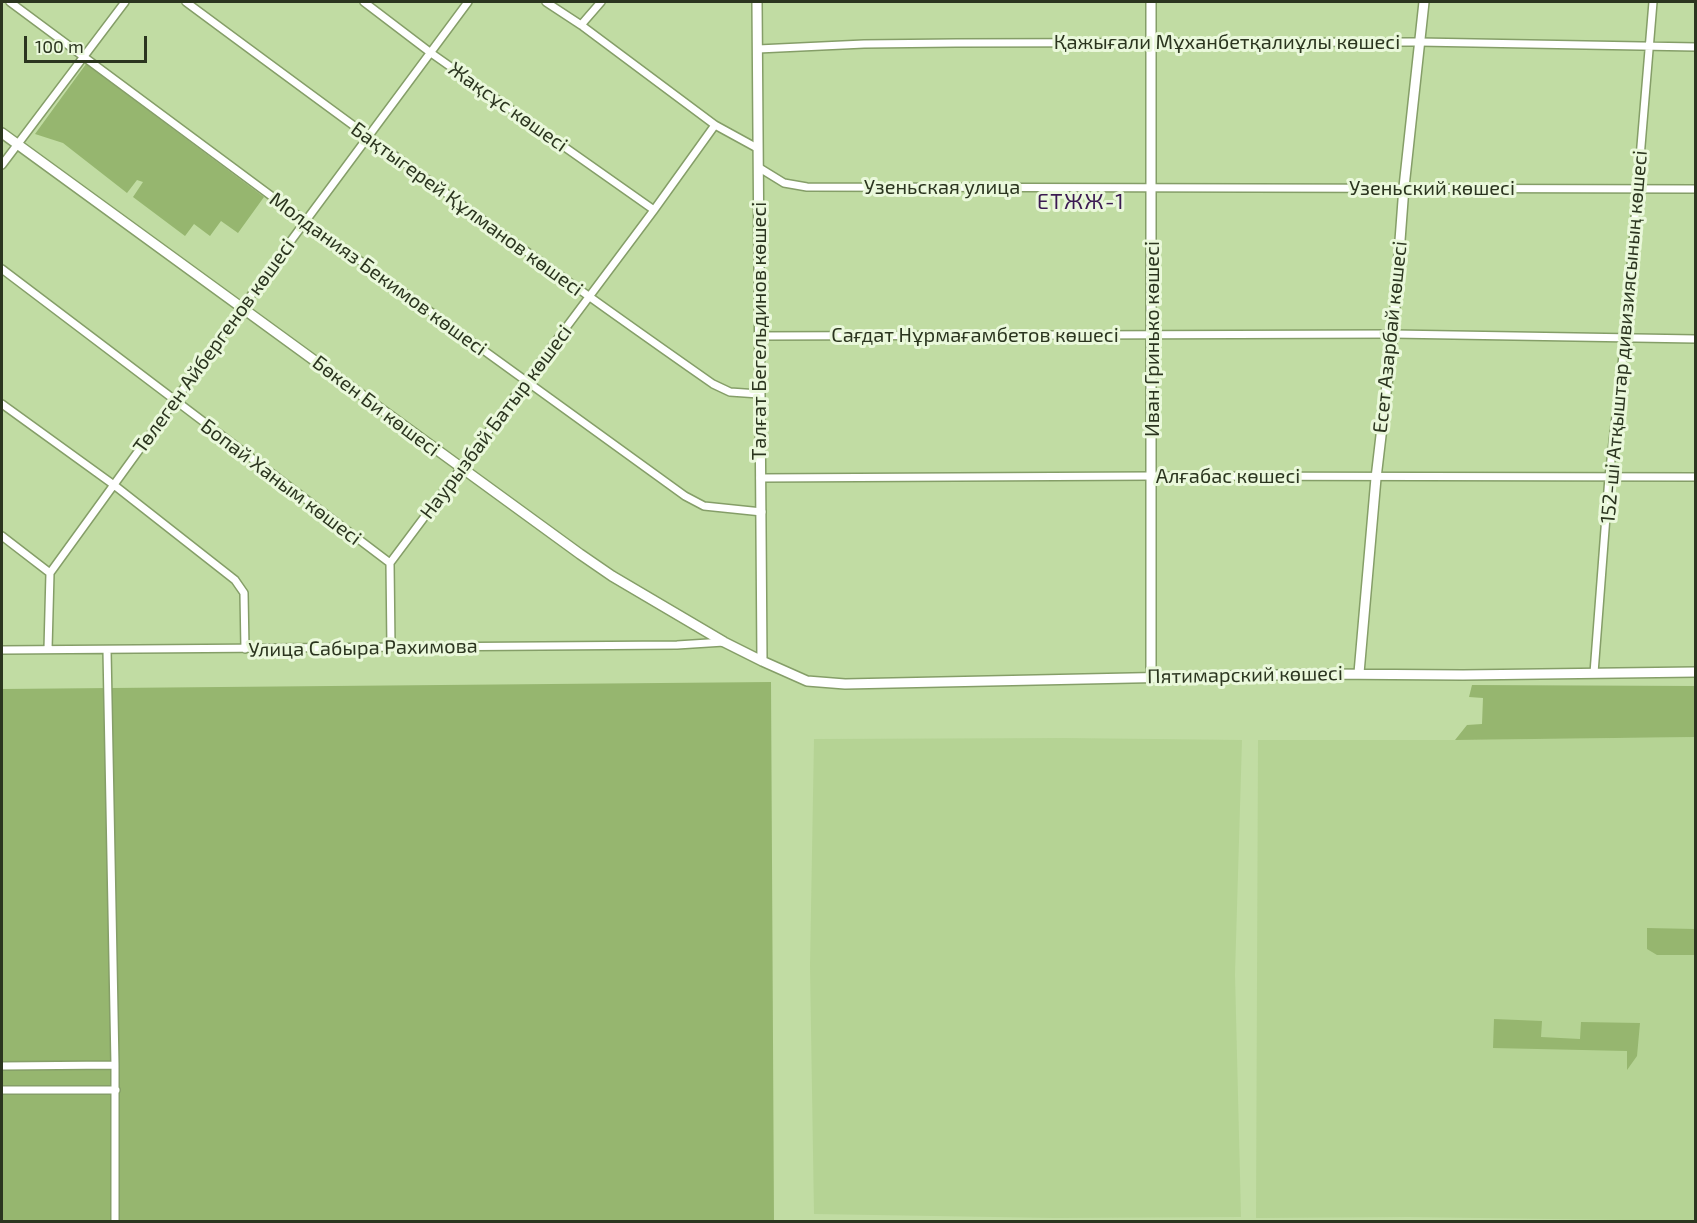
<!DOCTYPE html>
<html>
<head>
<meta charset="utf-8">
<style>
  body { margin:0 }
  #map { position:relative; width:1697px; height:1223px; overflow:hidden; background:#c1dca3; font-family:"Exo 2",sans-serif }
  canvas { display:block }
  .frame { position:absolute; inset:0; border:3px solid #2b351f; pointer-events:none }
  .scale { position:absolute; left:24px; top:36px; width:123px; height:27px; box-sizing:border-box; border:3px solid #2b351f; border-top:0; padding-left:8px; font-size:18px; line-height:21px; white-space:nowrap; color:#2b351f; -webkit-text-stroke:4px #eaf8db; paint-order:stroke }
</style>
</head>
<body>
<div id="map">
<canvas width="1697" height="1223"></canvas>
<div class="frame"></div>
<div class="scale">100 m</div>
</div>
<script>
const g = document.querySelector('canvas').getContext('2d');
g.lineJoin = 'round';
function fillPath(path, color) { g.fillStyle = color; g.fill(path, 'evenodd'); }
function trace(path, color, width, dash) { g.strokeStyle = color; g.lineWidth = width; g.lineCap = dash ? 'butt' : 'round'; g.setLineDash(dash || []); g.stroke(path); }
function write(font, color, halo, rows, align = 'center') {
  g.font = font + ' "Exo 2",sans-serif'; g.lineWidth = 6; g.setLineDash([]); g.textBaseline = 'middle'; g.strokeStyle = halo; g.fillStyle = color; for (const [text, x, y, turn = 0] of rows) {
    g.save(); g.translate(x, y); g.rotate((+turn || 0) * Math.PI / 180); g.textAlign = isNaN(turn) ? turn : align; if (halo) g.strokeText(text, 0, 0); g.fillText(text, 0, 0); g.restore();
  }
}
fillPath(new Path2D(`
  M 1695,737 L 1695,1221 L 1408,1217 L 1256,1218 L 1258,740 L 1455,740 Z
  M 1065,738 L 1242,740 L 1235,974 L 1241,1217 L 1055,1218 L 814,1214 L 810,966 L 814,739 Z`), '#b5d394');
fillPath(new Path2D(`
  M 86,64 L 264,197 L 238,233 L 221,221 L 210,236 L 194,224 L 185,236 L 133,197 L 143,182 L 137,180 L 127,193 L 63,143 L 35,134 Z
  M 771,682 L 774,1221 L 2,1221 L 2,689 Z
  M 1472,685 L 1695,686 L 1695,737 L 1455,740 L 1467,725 L 1482,724 L 1483,698 L 1469,697 Z
  M 1647,928 L 1695,929 L 1695,955 L 1657,955 L 1647,949 Z
  M 1494,1019 L 1542,1021 L 1541,1037 L 1580,1039 L 1581,1022 L 1640,1023 L 1637,1056 L 1627,1070 L 1627,1051 L 1493,1048 Z`), '#96b66f');
const street = new Path2D(`
  M 10,2 L 305,221 L 685,496 L 704,506 L 762,512
  M 186,2 C 360,131 535,260 713,384 L 730,392 L 759,394
  M 364,2 L 431,53 L 654,210
  M 546,2 L 581,25 L 715,125 L 757,148
  M 581,25 L 601,2
  M 758,49 L 864,44 L 956,43 L 1419,42 L 1696,47
  M 2,165 L 125,2
  M 758,167 L 784,183 L 807,187 L 1696,189
  M 2,269 L 390,563
  M 759,336 L 1393,334 L 1696,339
  M 2,404 L 114,485 L 235,580 L 244,593 L 245,649
  M 760,478 L 1152,476 L 1696,477
  M 2,536 L 50,573
  M 391,647 L 390,563 L 654,210 L 715,125
  M 48,649 L 50,573 L 273,265 L 468,2
  M 2,650 L 677,645 L 724,642
  M 107,650 L 115,1065 L 115,1222
  M 1594,673 L 1609,477 L 1625,338 L 1653,2
  M 2,1066 L 115,1065
  M 2,1090 L 116,1090`);
const secondary = new Path2D(`
  M 757,2 L 762,661
  M 1151,2 L 1151,676
  M 2,133 L 580,554 L 612,576 L 724,642 L 762,661 L 807,681 L 845,684 L 1323,674 L 1463,675 L 1696,672
  M 1359,673 L 1376,478 L 1393,334 L 1404,187 L 1424,2`);
trace(street, '#859e68', 10);
trace(secondary, '#859e68', 12);
trace(street, '#fff', 7);
trace(secondary, '#fff', 9);
write('20px', '#2b351f', '#eaf8db', [
  ["Қажығали Мұханбетқалиұлы көшесі",1227,42],
  ["Жақсұс көшесі",508,107,35],
  ["Узеньская улица",942,187],
  ["Узеньский көшесі",1432,188],
  ["Бақтыгерей Құлманов көшесі",467,209,36],
  ["Молданияз Бекимов көшесі",378,274,36],
  ["Талғат Бегельдинов көшесі",759,331,-90],
  ["Сағдат Нұрмағамбетов көшесі",975,335],
  ["Есет Азарбай көшесі",1390,337,-84],
  ["152-ші Атқыштар дивизиясының көшесі",1624,337,-85],
  ["Иван Гринько көшесі",1152,339,-90],
  ["Төлеген Айбергенов көшесі",214,346,-54],
  ["Бөкен Би көшесі",376,406,37],
  ["Наурызбай Батыр көшесі",496,422,-53],
  ["Алғабас көшесі",1228,476],
  ["Бопай Ханым көшесі",281,482,37],
  ["Улица Сабыра Рахимова",363,648,-1],
  ["Пятимарский көшесі",1245,675,-1]
]);
g.letterSpacing = '1.5px';
write('21px', '#3b1a52', '#eaf8db', [
  ["ЕТЖЖ-1",1081,202]
]);
g.letterSpacing = '0px';
</script>
</body>
</html>
